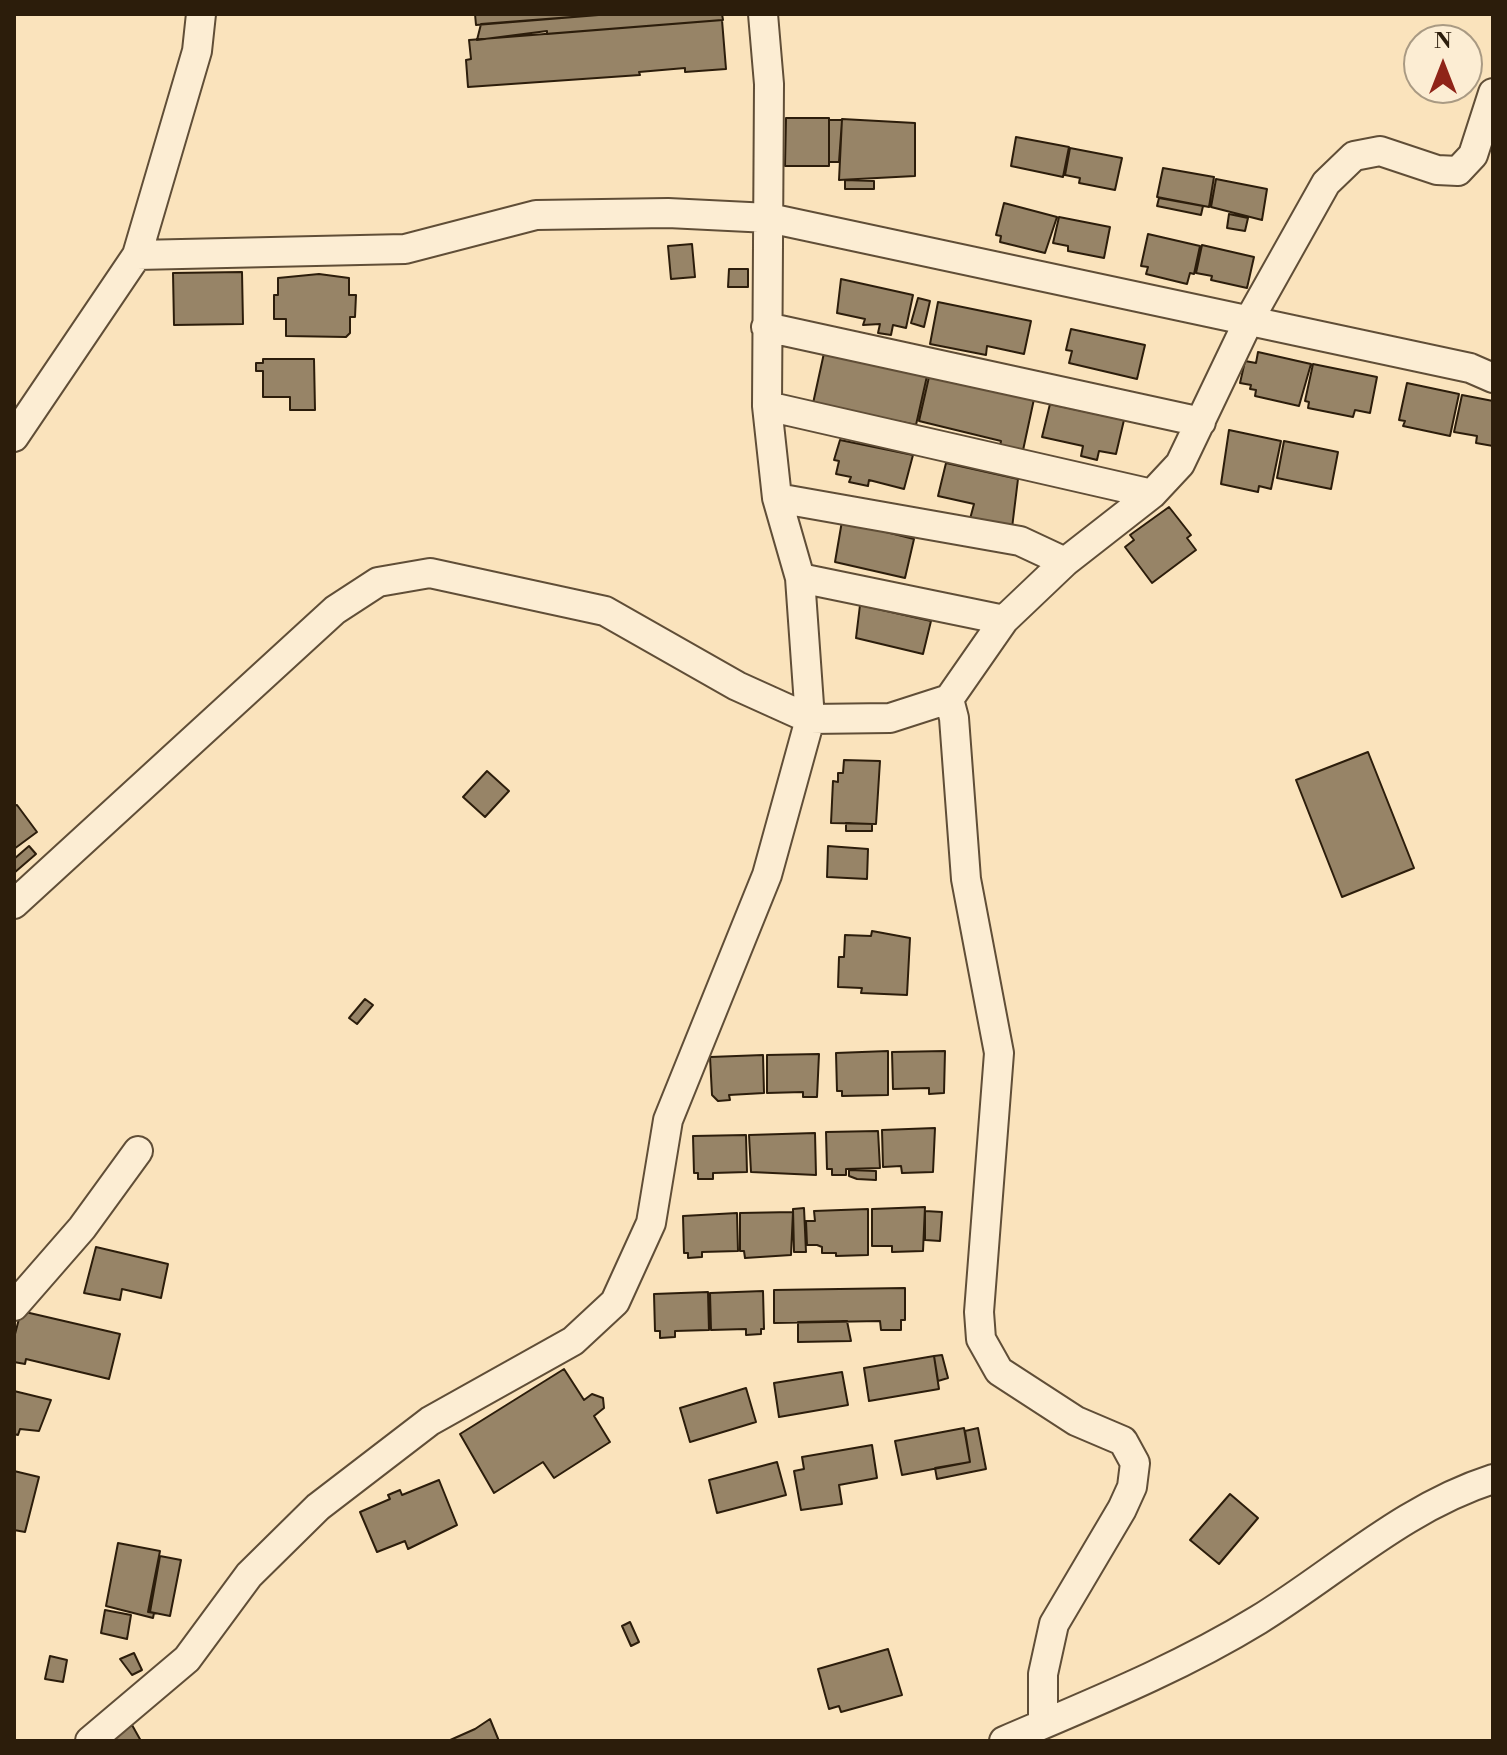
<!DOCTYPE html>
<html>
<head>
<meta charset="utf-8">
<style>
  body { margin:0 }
  #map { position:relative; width:1507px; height:1755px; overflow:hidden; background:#fae3bc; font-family:"Libre Bodoni",serif }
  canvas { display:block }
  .frame { position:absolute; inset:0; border:16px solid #2c1d0b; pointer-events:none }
  .north { position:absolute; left:1403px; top:24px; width:80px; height:80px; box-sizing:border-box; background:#fcedd3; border:2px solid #a99a83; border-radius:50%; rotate:0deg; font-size:22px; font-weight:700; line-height:32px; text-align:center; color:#2c1d0b }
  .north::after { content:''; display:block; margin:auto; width:28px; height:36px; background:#8f2418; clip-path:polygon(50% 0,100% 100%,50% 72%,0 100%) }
</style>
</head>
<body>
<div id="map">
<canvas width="1507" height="1755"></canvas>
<div class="frame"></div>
<div class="north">N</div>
</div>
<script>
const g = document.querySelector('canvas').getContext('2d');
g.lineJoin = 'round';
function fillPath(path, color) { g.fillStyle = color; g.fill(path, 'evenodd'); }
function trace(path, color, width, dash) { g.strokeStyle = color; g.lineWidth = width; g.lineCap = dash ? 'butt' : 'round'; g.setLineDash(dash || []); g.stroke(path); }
const building = new Path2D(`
  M 475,14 L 611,14 L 476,25 Z
  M 611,14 L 722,14 L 723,20 L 547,34 L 547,31 L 477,40 L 481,24 Z
  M 722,20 L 726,69 L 685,72 L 685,68 L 639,72 L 640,75 L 468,87 L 466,60 L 471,59 L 469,40 Z
  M 786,118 L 829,118 L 829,166 L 785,166 Z
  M 842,119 L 915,123 L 915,176 L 839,180 Z
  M 829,120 L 842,120 L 839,162 L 829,162 Z
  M 1016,137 L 1069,147 L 1063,177 L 1011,166 Z
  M 1070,148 L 1122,158 L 1115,190 L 1079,183 L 1080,178 L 1065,175 Z
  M 1163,168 L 1214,177 L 1209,207 L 1157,197 Z
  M 1216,179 L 1267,189 L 1262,220 L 1211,207 Z
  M 845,180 L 874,181 L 874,189 L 845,189 Z
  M 1159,198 L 1203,206 L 1201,215 L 1157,206 Z
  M 1004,203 L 1057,217 L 1045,253 L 1000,242 L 1001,236 L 996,235 Z
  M 1229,214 L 1248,218 L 1245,231 L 1227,228 Z
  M 1059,217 L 1110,227 L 1104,258 L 1068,251 L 1068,246 L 1053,243 Z
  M 1148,234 L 1200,246 L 1194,274 L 1190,273 L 1187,284 L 1146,274 L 1148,267 L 1141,266 Z
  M 692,244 L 695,277 L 671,279 L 668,246 Z
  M 1202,245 L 1254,257 L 1247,288 L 1211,280 L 1212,276 L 1196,273 Z
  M 729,269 L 748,269 L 748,287 L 728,287 Z
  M 242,272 L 243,324 L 174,325 L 173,273 Z
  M 319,274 L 349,278 L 349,295 L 356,295 L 355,317 L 350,317 L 350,333 L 346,337 L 286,336 L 286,319 L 274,319 L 274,295 L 278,295 L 278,278 Z
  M 841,279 L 913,295 L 906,328 L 893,325 L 891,335 L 878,333 L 880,324 L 863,325 L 865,319 L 837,313 Z
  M 918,298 L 930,301 L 924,327 L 911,323 Z
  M 938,302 L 1031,321 L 1024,354 L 987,346 L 986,355 L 930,344 Z
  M 1071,329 L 1145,345 L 1137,379 L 1069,363 L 1072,351 L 1066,350 Z
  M 1258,352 L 1311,364 L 1299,406 L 1255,396 L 1256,390 L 1250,389 L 1251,385 L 1240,383 L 1245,361 L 1256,363 Z
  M 824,353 L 927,376 L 916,425 L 897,421 L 896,427 L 812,408 Z
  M 263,359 L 314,359 L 315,410 L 290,410 L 290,397 L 263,397 L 263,371 L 256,371 L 256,363 L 263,363 Z
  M 1313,364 L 1377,377 L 1370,413 L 1355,410 L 1353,417 L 1308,408 L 1309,402 L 1305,401 Z
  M 929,377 L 1034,399 L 1022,455 L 999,451 L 1001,441 L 919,421 Z
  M 1407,383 L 1459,394 L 1450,436 L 1403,426 L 1405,421 L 1399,420 Z
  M 1462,395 L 1493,401 L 1493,446 L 1476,443 L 1477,436 L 1454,432 Z
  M 1050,404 L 1124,420 L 1116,454 L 1099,451 L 1097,460 L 1081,456 L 1083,446 L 1042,437 Z
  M 1229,430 L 1281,441 L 1271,489 L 1259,486 L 1258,492 L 1221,484 Z
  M 840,440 L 913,455 L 904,489 L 869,480 L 868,486 L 849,482 L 851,477 L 836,474 L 839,461 L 834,460 Z
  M 1284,441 L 1338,452 L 1331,489 L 1277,478 Z
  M 946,463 L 1018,479 L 1012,528 L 970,519 L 974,504 L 938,496 Z
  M 1169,507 L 1191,535 L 1187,538 L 1196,550 L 1152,583 L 1125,547 L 1134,540 L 1130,535 Z
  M 842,521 L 914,539 L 905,578 L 835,562 Z
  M 860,605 L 931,621 L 923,654 L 856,638 Z
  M 1368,752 L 1414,868 L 1342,897 L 1296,780 Z
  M 844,760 L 880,761 L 876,824 L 831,823 L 833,781 L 838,782 L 838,773 L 843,773 Z
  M 487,771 L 509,791 L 485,817 L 463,797 Z
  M 17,805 L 37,832 L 14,849 L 14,806 Z
  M 846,823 L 872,824 L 872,831 L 846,831 Z
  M 29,846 L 36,854 L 14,873 L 14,859 Z
  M 828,846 L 868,849 L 867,879 L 827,877 Z
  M 872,931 L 910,938 L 907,995 L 861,993 L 862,988 L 838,987 L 839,957 L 844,957 L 845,935 L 871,936 Z
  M 365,999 L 373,1005 L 357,1024 L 349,1018 Z
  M 888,1051 L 888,1095 L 842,1096 L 842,1091 L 837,1091 L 836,1053 Z
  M 945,1051 L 944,1093 L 929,1094 L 929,1088 L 893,1089 L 892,1052 Z
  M 819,1054 L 817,1097 L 803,1097 L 803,1092 L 767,1093 L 767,1055 Z
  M 763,1055 L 764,1093 L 729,1095 L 730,1100 L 718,1101 L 712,1095 L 710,1057 Z
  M 935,1128 L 933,1172 L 902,1173 L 901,1166 L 883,1167 L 882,1130 Z
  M 878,1131 L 880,1168 L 846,1169 L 846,1175 L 832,1175 L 832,1169 L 827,1169 L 826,1132 Z
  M 815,1133 L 816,1175 L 751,1172 L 749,1135 Z
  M 746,1135 L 747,1172 L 713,1173 L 713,1179 L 698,1179 L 698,1173 L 694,1173 L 693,1136 Z
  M 849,1170 L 876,1171 L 876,1180 L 857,1179 L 849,1176 Z
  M 925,1207 L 923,1251 L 892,1252 L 892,1246 L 872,1246 L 872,1209 Z
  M 804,1208 L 806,1252 L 794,1252 L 793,1209 Z
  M 868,1209 L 868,1255 L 836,1256 L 836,1253 L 822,1253 L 822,1247 L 817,1245 L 807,1245 L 806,1221 L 815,1221 L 814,1211 Z
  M 925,1211 L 942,1212 L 940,1241 L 925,1240 Z
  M 793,1212 L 791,1255 L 745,1258 L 744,1251 L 740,1251 L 740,1213 Z
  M 737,1213 L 738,1251 L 702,1252 L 702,1257 L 688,1258 L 688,1253 L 684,1253 L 683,1216 Z
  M 96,1247 L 168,1264 L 161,1298 L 122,1289 L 120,1300 L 84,1293 Z
  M 905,1288 L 905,1320 L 901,1320 L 901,1330 L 881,1330 L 880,1321 L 774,1323 L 774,1290 Z
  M 763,1291 L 764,1329 L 761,1329 L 761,1334 L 746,1335 L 746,1329 L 711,1330 L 710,1293 Z
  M 708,1292 L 709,1330 L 675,1331 L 675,1337 L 660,1338 L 660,1331 L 655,1331 L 654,1294 Z
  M 21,1311 L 120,1334 L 109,1379 L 26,1359 L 25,1364 L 14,1362 L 14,1338 Z
  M 847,1321 L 851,1341 L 798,1342 L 798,1322 Z
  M 942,1355 L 948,1378 L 938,1381 L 934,1356 Z
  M 934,1356 L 939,1389 L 869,1401 L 864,1368 Z
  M 564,1369 L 584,1400 L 592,1394 L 603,1398 L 604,1408 L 594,1416 L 610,1442 L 554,1478 L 543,1462 L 494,1493 L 460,1434 Z
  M 842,1372 L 848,1405 L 779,1417 L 774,1383 Z
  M 746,1388 L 756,1422 L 690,1442 L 680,1408 Z
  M 14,1391 L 51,1400 L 39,1431 L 20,1429 L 18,1435 L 14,1434 Z
  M 964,1428 L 970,1462 L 902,1475 L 895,1441 Z
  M 978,1428 L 986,1469 L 937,1479 L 935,1468 L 970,1462 L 965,1431 Z
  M 872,1445 L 877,1478 L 839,1485 L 842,1504 L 801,1510 L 794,1471 L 804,1469 L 802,1457 Z
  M 777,1462 L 786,1495 L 717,1513 L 709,1480 Z
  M 14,1471 L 39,1477 L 25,1532 L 14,1530 Z
  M 439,1480 L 457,1525 L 408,1549 L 405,1541 L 377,1552 L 360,1512 L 390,1499 L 388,1495 L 400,1490 L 402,1495 Z
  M 1230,1494 L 1258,1518 L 1219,1564 L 1190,1540 Z
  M 118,1543 L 160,1551 L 148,1612 L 154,1613 L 153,1618 L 106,1606 Z
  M 160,1556 L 181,1560 L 170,1616 L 150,1612 Z
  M 105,1610 L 131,1615 L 127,1639 L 101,1633 Z
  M 630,1622 L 639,1642 L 631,1646 L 622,1626 Z
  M 888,1649 L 902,1695 L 841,1712 L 839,1706 L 829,1709 L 818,1669 Z
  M 134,1653 L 142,1670 L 132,1675 L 120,1659 Z
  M 50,1656 L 67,1660 L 63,1682 L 45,1679 Z
  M 490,1719 L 499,1741 L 448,1741 L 475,1729 Z
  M 132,1725 L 141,1741 L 105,1741 Z`);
fillPath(building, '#978467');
trace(building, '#2c1d0b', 2);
const minor = new Path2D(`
  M 137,255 L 405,249 L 536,215 L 668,213 L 769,218 L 1470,368 L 1493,378
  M 766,327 L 1201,422
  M 767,406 L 1152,494
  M 14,437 L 137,255 L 197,51 L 201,14
  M 777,498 L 1020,541 L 1065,562
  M 800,578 L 1004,620
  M 949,699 L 954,718 L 966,879 L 999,1053 L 979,1312 L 981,1339 L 999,1371 L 1076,1421 L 1123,1441 L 1135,1463 L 1132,1487 L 1122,1509 L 1054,1624 L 1043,1674 L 1043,1724
  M 14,904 L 335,610 L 378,582 L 430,573 L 605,611 L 737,686 L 810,719 L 890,718 L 949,699 L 1004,620 L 1065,562 L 1152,494 L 1180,464 L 1248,322 L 1326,183 L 1354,156 L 1380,151 L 1437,170 L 1458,171 L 1473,155 L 1493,93
  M 14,1306 L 82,1228 L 138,1151
  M 90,1741 L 187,1659 L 249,1575 L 318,1507 L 430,1421 L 573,1341 L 615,1302 L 651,1223 L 668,1120 L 767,875 L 810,719 L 800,578 L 777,498 L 767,406 L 769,84 L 763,14
  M 1004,1741 C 1090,1704 1178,1669 1258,1620 C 1336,1572 1403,1508 1493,1479`);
trace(minor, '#604e37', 32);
trace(minor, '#fcedd3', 28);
</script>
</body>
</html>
